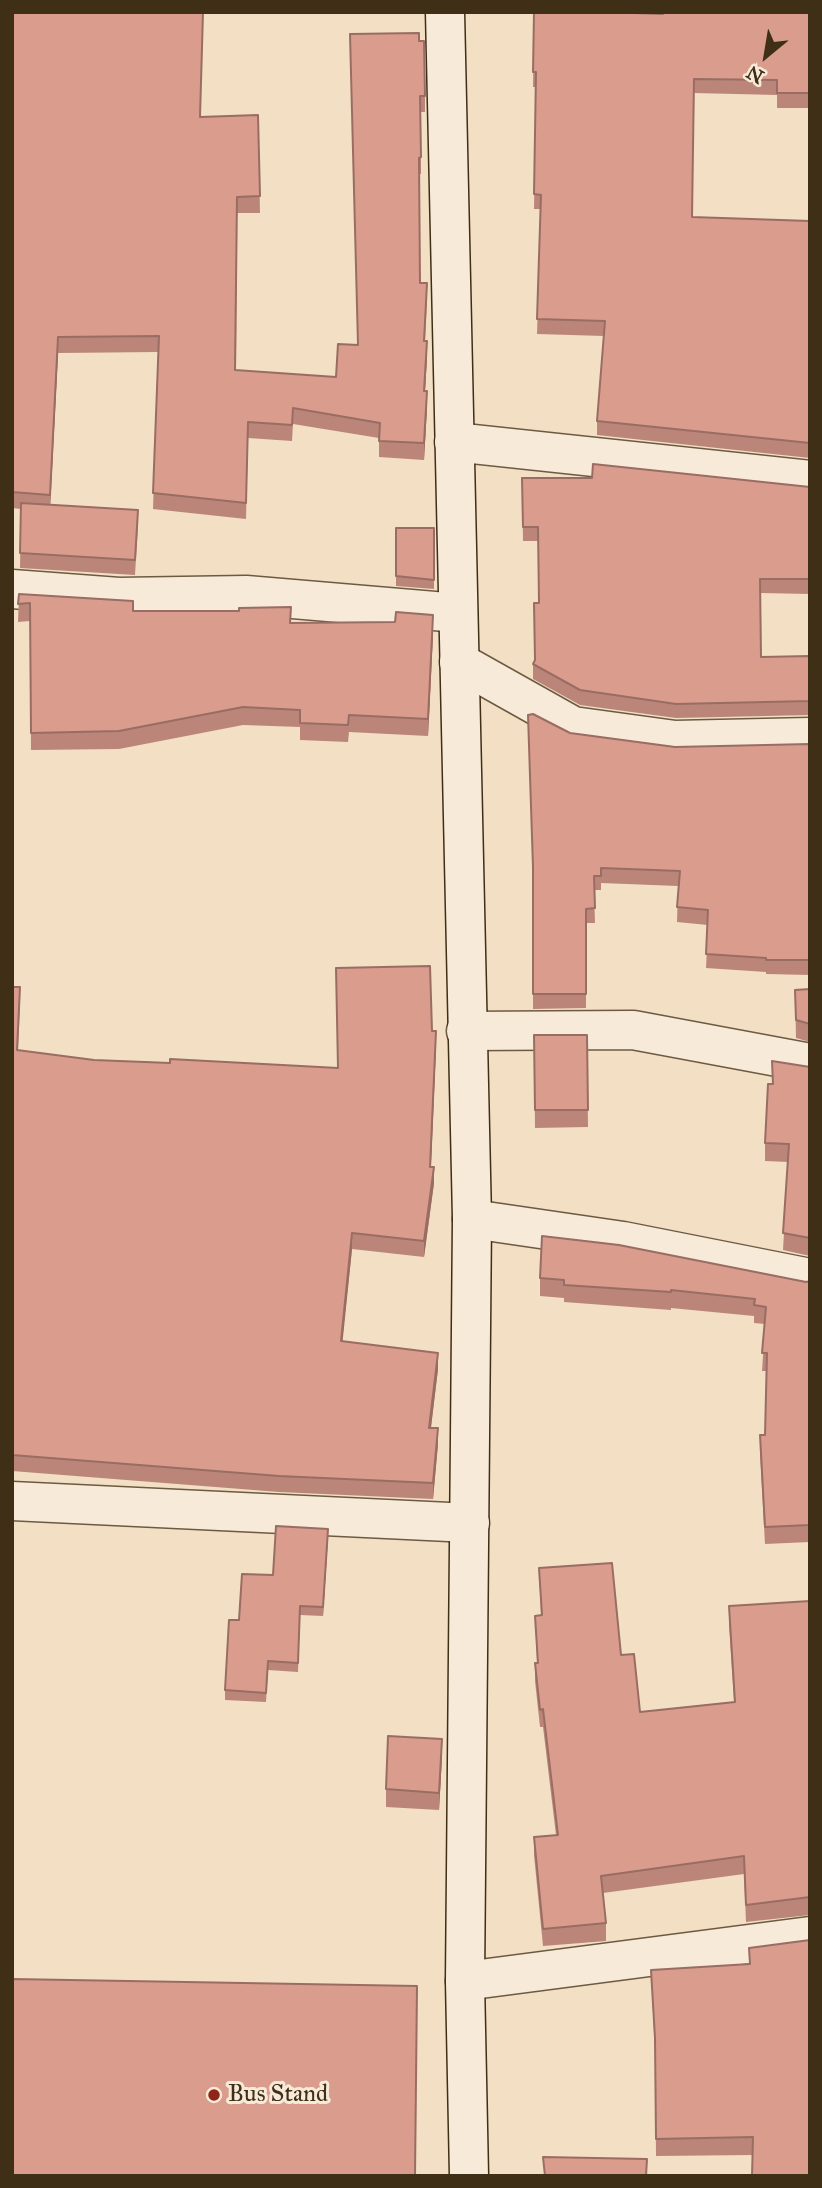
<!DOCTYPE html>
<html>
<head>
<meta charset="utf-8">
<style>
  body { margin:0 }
  #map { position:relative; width:822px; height:2188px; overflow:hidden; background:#f3dfc4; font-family:"IM FELL Great Primer",serif }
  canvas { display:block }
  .frame { position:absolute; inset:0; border:14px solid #3f2f17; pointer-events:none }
  .north { position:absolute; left:731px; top:21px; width:70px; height:70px; -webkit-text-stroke:5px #f7ead9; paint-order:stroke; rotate:210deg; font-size:19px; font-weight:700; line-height:28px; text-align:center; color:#3f2f17 }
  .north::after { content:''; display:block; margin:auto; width:24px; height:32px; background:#3f2f17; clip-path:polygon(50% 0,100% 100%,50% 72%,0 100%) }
</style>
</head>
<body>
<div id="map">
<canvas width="822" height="2188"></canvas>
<div class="frame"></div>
<div class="north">N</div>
</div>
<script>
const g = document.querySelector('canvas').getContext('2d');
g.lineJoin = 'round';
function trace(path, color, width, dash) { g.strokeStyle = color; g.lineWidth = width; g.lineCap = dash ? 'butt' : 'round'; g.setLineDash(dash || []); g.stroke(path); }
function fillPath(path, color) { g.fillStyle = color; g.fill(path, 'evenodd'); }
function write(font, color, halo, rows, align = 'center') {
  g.font = font + ' "IM FELL Great Primer",serif'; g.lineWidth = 6; g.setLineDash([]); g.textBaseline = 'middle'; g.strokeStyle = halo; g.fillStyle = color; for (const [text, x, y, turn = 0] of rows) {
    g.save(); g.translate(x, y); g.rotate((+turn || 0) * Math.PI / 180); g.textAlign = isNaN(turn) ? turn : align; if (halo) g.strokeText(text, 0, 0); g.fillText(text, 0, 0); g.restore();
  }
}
const street = new Path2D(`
  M 454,442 L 810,480
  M 12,589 L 119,597 L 246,595 L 458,613
  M 459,662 L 573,726 L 675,740 L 810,737
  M 466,1031 L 633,1030 L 810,1063
  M 472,1219 L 623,1241 L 810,1278
  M 12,1501 L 470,1523
  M 465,1981 L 810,1936`);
const secondary = new Path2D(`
  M 445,12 L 472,1219 L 465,1981 L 469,2176`);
trace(street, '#6c5b42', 41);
trace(secondary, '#3f2f17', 41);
trace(street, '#f7ead9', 38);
trace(secondary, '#f7ead9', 38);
fillPath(new Path2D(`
  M 12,12 L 201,117 L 258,115 L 260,213 L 237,213 L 236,370 L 336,377 L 357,345 L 419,41 L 425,96 L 425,112 L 421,112 L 421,174 L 419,174 L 420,283 L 427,299 L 425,341 L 427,357 L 425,391 L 427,407 L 424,460 L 379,457 L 379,438 L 293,424 L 292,441 L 248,438 L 246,519 L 153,509 L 158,352 L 58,353 L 50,505 L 138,525 L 135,575 L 20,568 L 21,509 L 12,508 Z
  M 534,12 L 663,14 L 810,12 L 810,108 L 777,108 L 777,95 L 694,93 L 692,217 L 810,221 L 810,458 L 597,435 L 597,421 L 604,336 L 537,334 L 541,209 L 534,209 L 536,87 L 533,87 Z
  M 522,478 L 810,487 L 810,594 L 760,593 L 761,657 L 810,656 L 810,715 L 676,718 L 580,705 L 533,679 L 533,664 L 535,661 L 538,603 L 538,541 L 523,541 Z
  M 396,528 L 434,528 L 434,589 L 396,586 Z
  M 19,594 L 133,611 L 433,633 L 428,736 L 349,732 L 348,742 L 300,740 L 300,727 L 243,725 L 119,749 L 31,750 L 30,621 L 18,622 Z
  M 570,733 L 675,747 L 810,744 L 810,975 L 766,974 L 766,972 L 706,968 L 708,925 L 677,922 L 678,886 L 601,883 L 601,890 L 594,890 L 595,923 L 586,923 L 586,1008 L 533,1009 L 533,880 Z
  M 12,987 L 20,1003 L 18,1051 L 94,1060 L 338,1068 L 432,1031 L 436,1047 L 431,1167 L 434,1183 L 424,1257 L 352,1249 L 342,1341 L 438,1369 L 431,1428 L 438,1444 L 433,1499 L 279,1492 L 12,1471 Z
  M 810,989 L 810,1042 L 796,1038 L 795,990 Z
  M 534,1035 L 587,1035 L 588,1127 L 535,1128 Z
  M 806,1067 L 810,1067 L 810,1256 L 783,1250 L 788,1162 L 765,1161 L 765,1143 L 772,1084 Z
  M 540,1278 L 810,1281 L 810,1542 L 765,1544 L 760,1453 L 760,1435 L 765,1435 L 767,1371 L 762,1371 L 765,1324 L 754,1323 L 754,1316 L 671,1308 L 671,1310 L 564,1302 L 564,1298 L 540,1296 Z
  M 328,1538 L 323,1616 L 300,1615 L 298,1672 L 268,1670 L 266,1702 L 225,1700 L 225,1690 L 273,1575 Z
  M 539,1568 L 621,1655 L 640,1712 L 734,1702 L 729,1624 L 729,1606 L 810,1601 L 810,1915 L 746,1922 L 744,1874 L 603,1893 L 606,1923 L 606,1941 L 543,1946 L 534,1855 L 534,1837 L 556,1835 L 543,1727 L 540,1727 L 535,1681 L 535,1663 L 537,1663 L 535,1616 L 541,1615 Z
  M 442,1756 L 439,1810 L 386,1807 L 386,1789 Z
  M 810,1940 L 753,2155 L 656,2156 L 655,2055 L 651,1970 L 749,1964 L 749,1948 Z`), '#bb8679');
fillPath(new Path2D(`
  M 58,337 L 58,353 L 50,511 L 50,495 Z
  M 427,341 L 427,357 L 424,407 L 424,391 Z
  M 427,391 L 427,407 L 424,460 L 424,443 Z
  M 433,615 L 433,633 L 428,736 L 428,719 Z
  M 436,1031 L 436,1047 L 430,1183 L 430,1167 Z
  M 434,1167 L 434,1183 L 424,1257 L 424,1241 Z
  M 352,1233 L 352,1249 L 341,1357 L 341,1341 Z
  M 438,1353 L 438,1369 L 429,1443 L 429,1428 Z
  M 438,1428 L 438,1444 L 433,1499 L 433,1483 Z
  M 328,1529 L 328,1538 L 323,1616 L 323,1607 Z
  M 442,1739 L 442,1756 L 439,1810 L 439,1793 Z`), '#996d63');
const building = new Path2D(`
  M 12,12 L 203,12 L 200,117 L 258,115 L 260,196 L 237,197 L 235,370 L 336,377 L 338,344 L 358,345 L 350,34 L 419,33 L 419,41 L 424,41 L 425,96 L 420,96 L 421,157 L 419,158 L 420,283 L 427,283 L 424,341 L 427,341 L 424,391 L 427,391 L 424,443 L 379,441 L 380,423 L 293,408 L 292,425 L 248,422 L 246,503 L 153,493 L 159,336 L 58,337 L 50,495 L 12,492 Z
  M 534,12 L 604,12 L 663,14 L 663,12 L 810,12 L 810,93 L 777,93 L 777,80 L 694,79 L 692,217 L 810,221 L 810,443 L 597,421 L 605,321 L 537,319 L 541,195 L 534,194 L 536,72 L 533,72 Z
  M 593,464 L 810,487 L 810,579 L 760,579 L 761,657 L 810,656 L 810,701 L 676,704 L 580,690 L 533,664 L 535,660 L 534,603 L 539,603 L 538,527 L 523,527 L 522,478 L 592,478 Z
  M 21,503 L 138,510 L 135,560 L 20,553 Z
  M 396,528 L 434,528 L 434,580 L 396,576 Z
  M 19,594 L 133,601 L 133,611 L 239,611 L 239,608 L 291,607 L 290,623 L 395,622 L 396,612 L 433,615 L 428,719 L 349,715 L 348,725 L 300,723 L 300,710 L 243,707 L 119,731 L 31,733 L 30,603 L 18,604 Z
  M 533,714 L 570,733 L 675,747 L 810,744 L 810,960 L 766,960 L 766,958 L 706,954 L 708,910 L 677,907 L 680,871 L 601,868 L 601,876 L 594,876 L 595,908 L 586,909 L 586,994 L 533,994 L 533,867 L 528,715 Z
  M 430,966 L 432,1031 L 436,1031 L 430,1167 L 434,1167 L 424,1241 L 352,1233 L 341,1341 L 438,1353 L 429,1428 L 438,1428 L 433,1483 L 279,1476 L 12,1455 L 12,987 L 20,987 L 17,1050 L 94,1060 L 170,1063 L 170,1059 L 338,1068 L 336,968 Z
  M 810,989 L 810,1024 L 796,1020 L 795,990 Z
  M 534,1035 L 587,1035 L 588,1110 L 535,1110 Z
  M 772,1061 L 810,1067 L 810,1238 L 783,1233 L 789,1144 L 765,1143 L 768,1084 L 773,1084 Z
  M 542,1236 L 619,1245 L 806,1282 L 810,1281 L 810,1525 L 765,1527 L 760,1435 L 765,1435 L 767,1353 L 762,1353 L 766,1307 L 754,1305 L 755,1299 L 671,1290 L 671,1292 L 564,1285 L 564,1280 L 540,1278 Z
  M 276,1526 L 328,1529 L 323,1607 L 300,1606 L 298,1663 L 268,1661 L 266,1693 L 225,1690 L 229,1620 L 239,1620 L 242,1574 L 273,1575 Z
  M 612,1563 L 621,1655 L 634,1654 L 640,1712 L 735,1702 L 729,1606 L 810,1601 L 810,1897 L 746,1905 L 744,1856 L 601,1876 L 606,1923 L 543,1929 L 534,1837 L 558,1835 L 543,1709 L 540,1710 L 535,1663 L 538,1663 L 535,1616 L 542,1615 L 539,1568 Z
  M 388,1736 L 442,1739 L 439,1793 L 386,1789 Z
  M 810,1940 L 810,2176 L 752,2176 L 753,2137 L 656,2139 L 655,2038 L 651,1970 L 750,1964 L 749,1948 Z
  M 12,1979 L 417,1986 L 415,2176 L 12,2176 Z
  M 543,2157 L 647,2159 L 646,2176 L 545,2176 Z`);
fillPath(building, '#da9c8d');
trace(building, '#996d63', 2);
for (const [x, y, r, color] of [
  [214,2095,7,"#8f2418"]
]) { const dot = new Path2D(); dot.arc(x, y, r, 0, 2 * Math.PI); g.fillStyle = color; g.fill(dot); trace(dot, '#f7ead9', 2.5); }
write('24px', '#3f2f17', '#f7ead9', [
  ["Bus Stand",228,2095]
], 'left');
</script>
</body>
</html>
